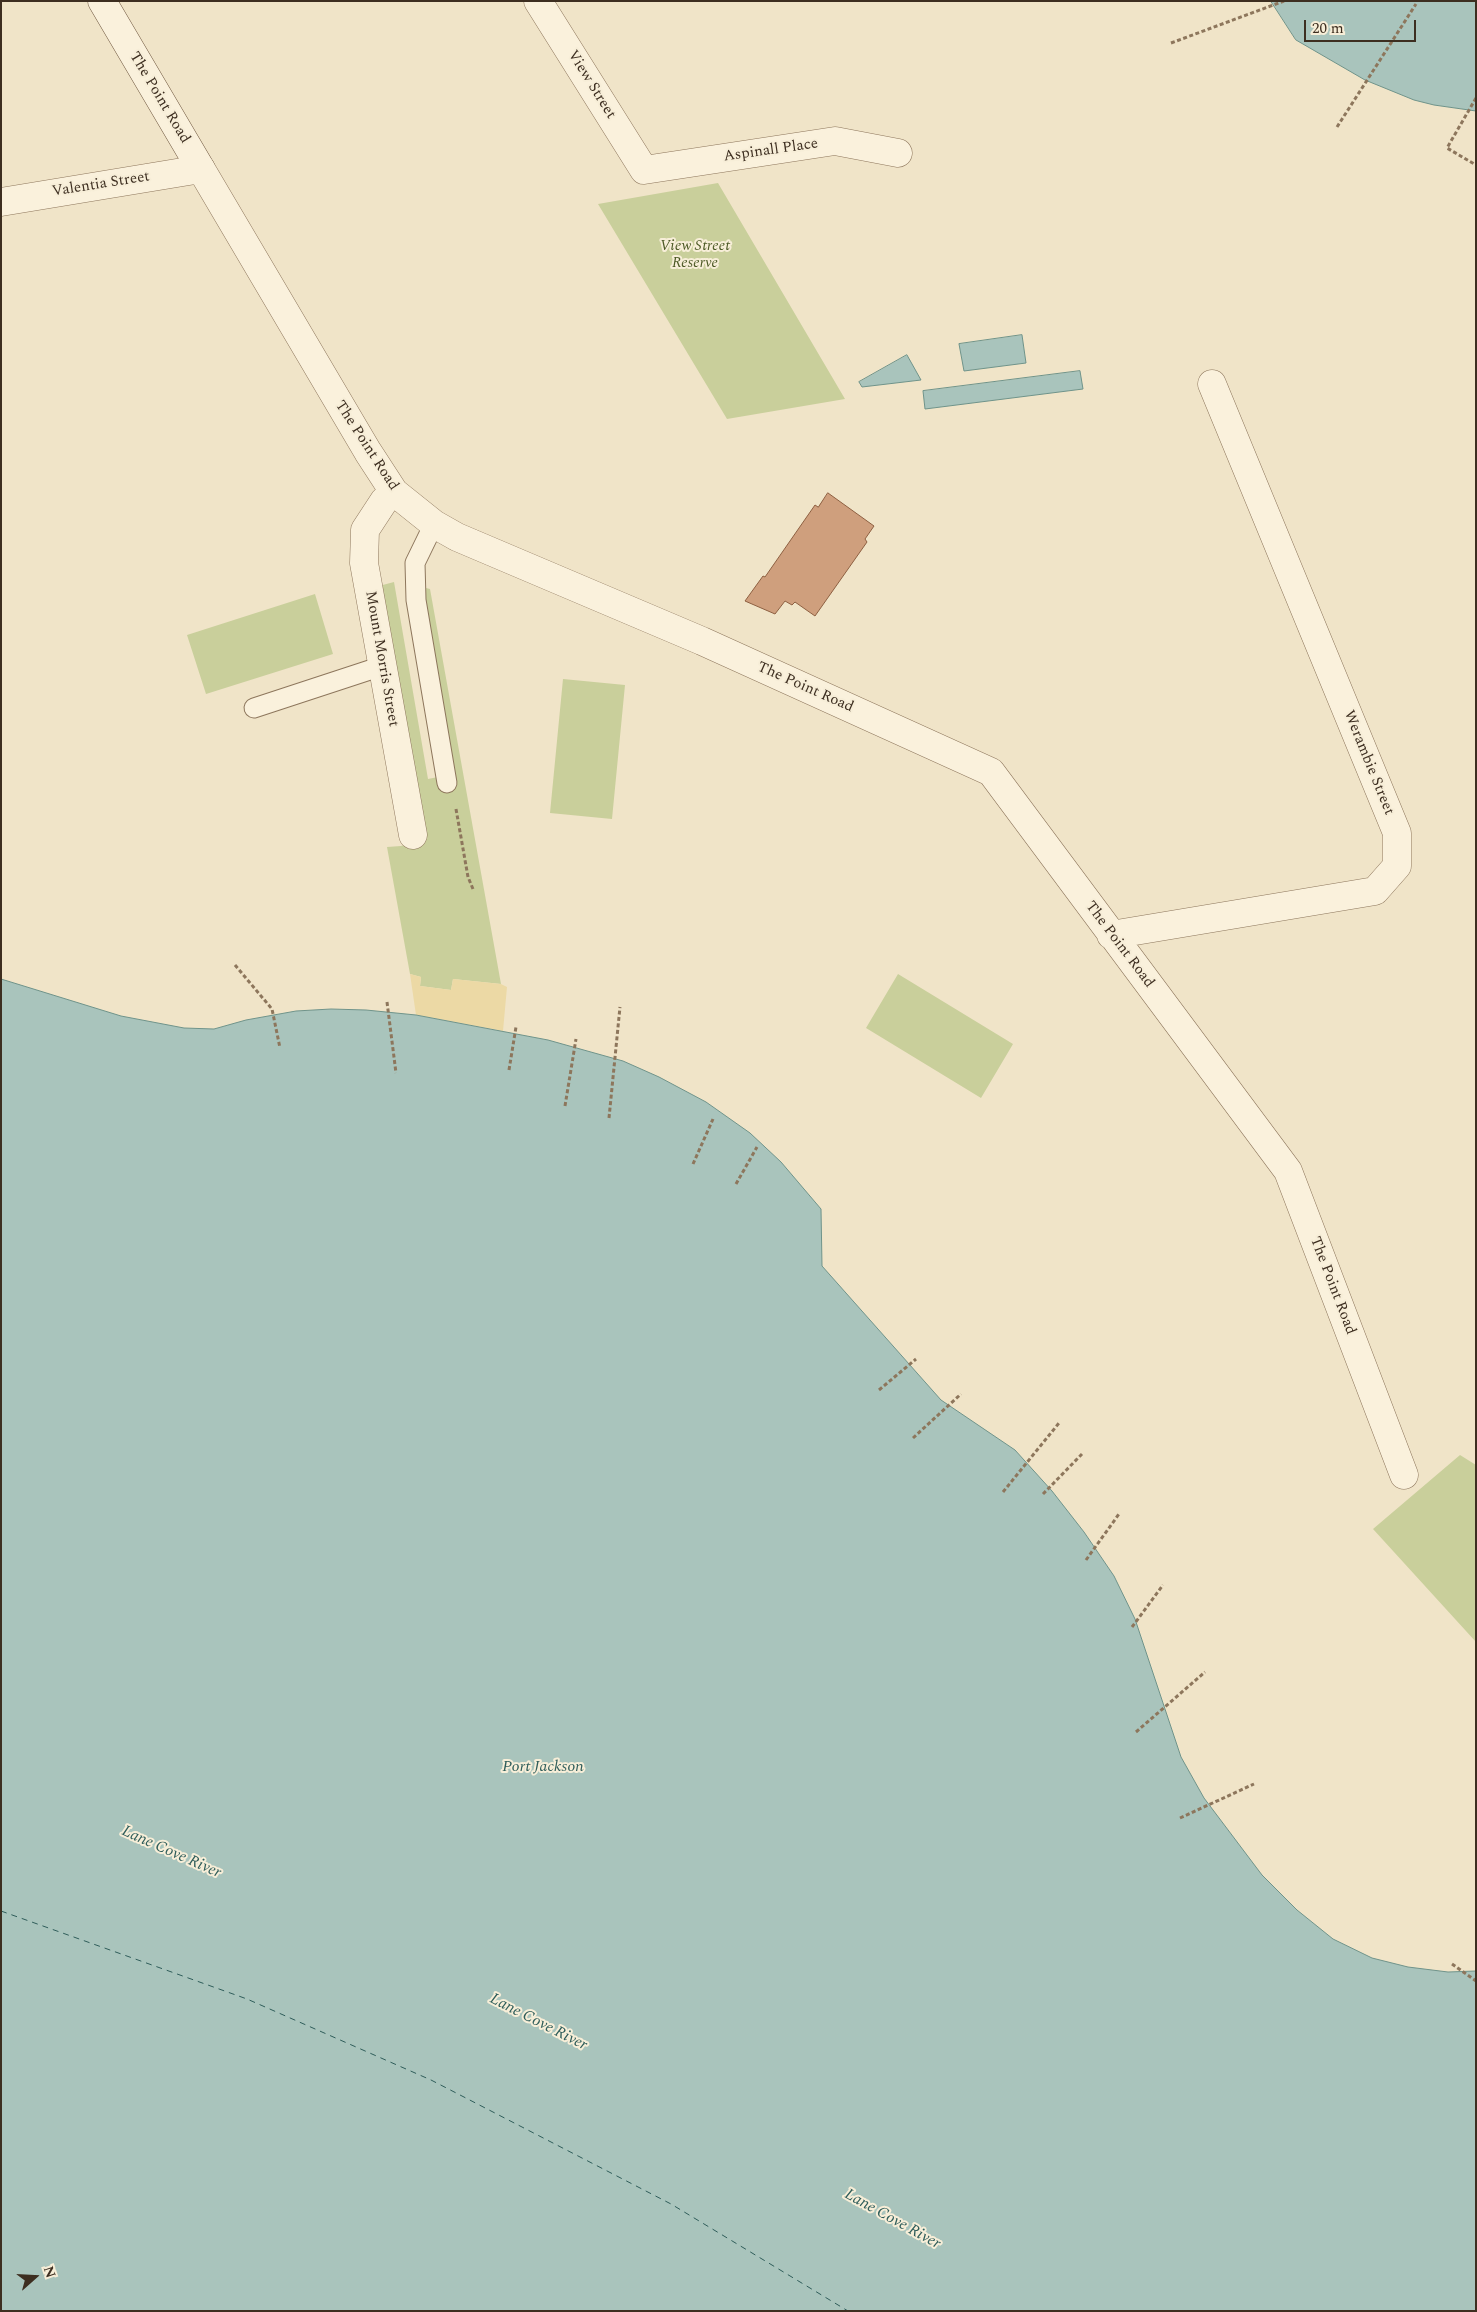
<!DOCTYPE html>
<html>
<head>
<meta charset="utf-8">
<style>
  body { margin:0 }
  #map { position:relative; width:1477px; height:2312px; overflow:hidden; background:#f0e4c8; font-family:Spectral,serif }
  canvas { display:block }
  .frame { position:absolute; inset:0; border:2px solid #3d2e20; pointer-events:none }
  .north { position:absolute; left:10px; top:2252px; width:50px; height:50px; -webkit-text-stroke:4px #f7eed8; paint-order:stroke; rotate:71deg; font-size:14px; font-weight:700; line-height:20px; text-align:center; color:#3d2e20 }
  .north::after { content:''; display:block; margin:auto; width:18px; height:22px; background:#3d2e20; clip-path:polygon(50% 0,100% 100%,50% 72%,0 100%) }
  .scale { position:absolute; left:1304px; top:20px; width:112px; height:22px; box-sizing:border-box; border:2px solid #3d2e20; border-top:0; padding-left:6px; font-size:15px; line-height:18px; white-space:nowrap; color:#3d2e20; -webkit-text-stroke:4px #f7eed8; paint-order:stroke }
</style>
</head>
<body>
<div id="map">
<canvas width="1477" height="2312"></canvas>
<div class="frame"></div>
<div class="north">N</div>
<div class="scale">20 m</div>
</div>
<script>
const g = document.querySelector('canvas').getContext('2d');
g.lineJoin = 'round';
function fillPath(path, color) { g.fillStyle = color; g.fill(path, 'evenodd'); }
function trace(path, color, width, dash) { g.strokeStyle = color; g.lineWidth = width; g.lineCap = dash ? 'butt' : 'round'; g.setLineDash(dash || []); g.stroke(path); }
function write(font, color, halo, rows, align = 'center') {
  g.font = font + ' Spectral,serif'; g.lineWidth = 4; g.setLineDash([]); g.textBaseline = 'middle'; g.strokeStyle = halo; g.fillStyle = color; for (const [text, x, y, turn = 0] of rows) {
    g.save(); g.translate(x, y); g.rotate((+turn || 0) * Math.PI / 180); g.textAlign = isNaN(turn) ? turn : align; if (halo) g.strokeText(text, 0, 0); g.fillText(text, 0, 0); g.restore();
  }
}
fillPath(new Path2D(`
  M 718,183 L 845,399 L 727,419 L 598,204 Z
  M 394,582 L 428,779 L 453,774 L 422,587 L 430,589 L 501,984 L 453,979 L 451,990 L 420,986 L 421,977 L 410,974 L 387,847 L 401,846 L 415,841 L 379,586 Z
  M 315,594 L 333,654 L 206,694 L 187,635 Z
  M 563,679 L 625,685 L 612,819 L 550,813 Z
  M 898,974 L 1013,1044 L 981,1098 L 866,1028 Z
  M 1460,1455 L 1476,1465 L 1476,1642 L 1373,1529 Z`), '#c9cf9b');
fillPath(new Path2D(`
  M 410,974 L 421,977 L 420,986 L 451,990 L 453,979 L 501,984 L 507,987 L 503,1031 L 416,1015 Z`), '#ecd9a5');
const water = new Path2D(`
  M 1271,1 L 1476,1 L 1476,111 L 1434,105 L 1414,100 L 1365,80 L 1296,40 Z
  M 1022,335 L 1026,363 L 964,371 L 959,344 Z
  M 907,355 L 921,380 L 862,387 L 859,382 Z
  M 1080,371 L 1083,389 L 925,409 L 923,391 Z
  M 1,979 L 121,1016 L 184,1028 L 214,1029 L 246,1020 L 296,1011 L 331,1009 L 366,1010 L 416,1015 L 548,1040 L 623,1061 L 659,1077 L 706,1102 L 750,1133 L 781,1162 L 821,1209 L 822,1266 L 941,1400 L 1015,1450 L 1052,1491 L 1084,1532 L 1114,1576 L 1135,1619 L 1181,1757 L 1204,1798 L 1262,1875 L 1297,1910 L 1333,1939 L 1372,1958 L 1408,1967 L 1448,1972 L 1476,1971 L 1476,2311 L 1,2311 Z`);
fillPath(water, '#a9c4bc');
trace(water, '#6f938a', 1);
trace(new Path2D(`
  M 1,1911 L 247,1999 L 431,2080 L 671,2204 L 848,2311`), '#2f5d5a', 1, [6, 5]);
const building = new Path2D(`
  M 828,493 L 874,526 L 865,539 L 867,542 L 815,616 L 795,602 L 792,605 L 785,601 L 775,614 L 745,601 L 763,576 L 765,577 L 815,505 L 818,507 Z`);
fillPath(building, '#cf9f7d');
trace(building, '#8d5f41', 1);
const lane = new Path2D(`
  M 434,524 L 415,563 L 416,600 L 447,783
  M 254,708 L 382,666`);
const street = new Path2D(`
  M 538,1 L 644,170 L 835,141 L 898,153
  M 1,202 L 201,169 L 368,452 L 394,492 L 434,524 L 457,537 L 702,641 L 991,772 L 1288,1171 L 1404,1475
  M 394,492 L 384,501 L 365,530 L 364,563 L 413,835
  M 1111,935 L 1375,891 L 1397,866 L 1397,833 L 1212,384`);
const secondary = new Path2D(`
  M 102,1 L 201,169`);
trace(lane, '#8d765c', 21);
trace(street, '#8d765c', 29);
trace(secondary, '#6f573f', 29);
trace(new Path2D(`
  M 1171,43 L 1284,1
  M 1476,98 L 1447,148 L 1476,165
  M 1337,127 L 1416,4
  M 456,809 L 468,877 L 473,889
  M 235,965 L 272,1009 L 280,1048
  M 387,1002 L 396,1073
  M 509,1070 L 516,1027
  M 565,1106 L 576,1039
  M 609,1118 L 620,1007
  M 693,1164 L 713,1119
  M 736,1184 L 757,1147
  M 879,1390 L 916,1359
  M 913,1438 L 961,1394
  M 1003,1492 L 1059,1423
  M 1043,1494 L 1082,1454
  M 1086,1560 L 1119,1514
  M 1132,1627 L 1163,1585
  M 1136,1732 L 1205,1672
  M 1180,1818 L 1254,1784
  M 1452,1964 L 1476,1981`), '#8d765c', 3, [4, 2.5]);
trace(lane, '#faf1dc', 19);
trace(street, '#faf1dc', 28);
trace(secondary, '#faf1dc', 28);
write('15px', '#3d2e20', '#f7eed8', [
  ["View Street",591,85,58],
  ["The Point Road",159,98,59],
  ["Aspinall Place",771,151,-8],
  ["Valentia Street",101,185,-9],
  ["The Point Road",366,446,57],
  ["Mount Morris Street",381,659,80],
  ["The Point Road",805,688,24],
  ["Werambie Street",1368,763,68],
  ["The Point Road",1119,945,53],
  ["The Point Road",1332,1286,69]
]);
write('italic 15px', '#4d5a26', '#f7eed8', [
  ["View Street",695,247],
  ["Reserve",695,264]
]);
write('italic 16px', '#2f5d5a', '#f7eed8', [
  ["Port Jackson",543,1768],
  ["Lane Cove River",171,1853,24],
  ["Lane Cove River",538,2023,27],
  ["Lane Cove River",892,2220,29]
]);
</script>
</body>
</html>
